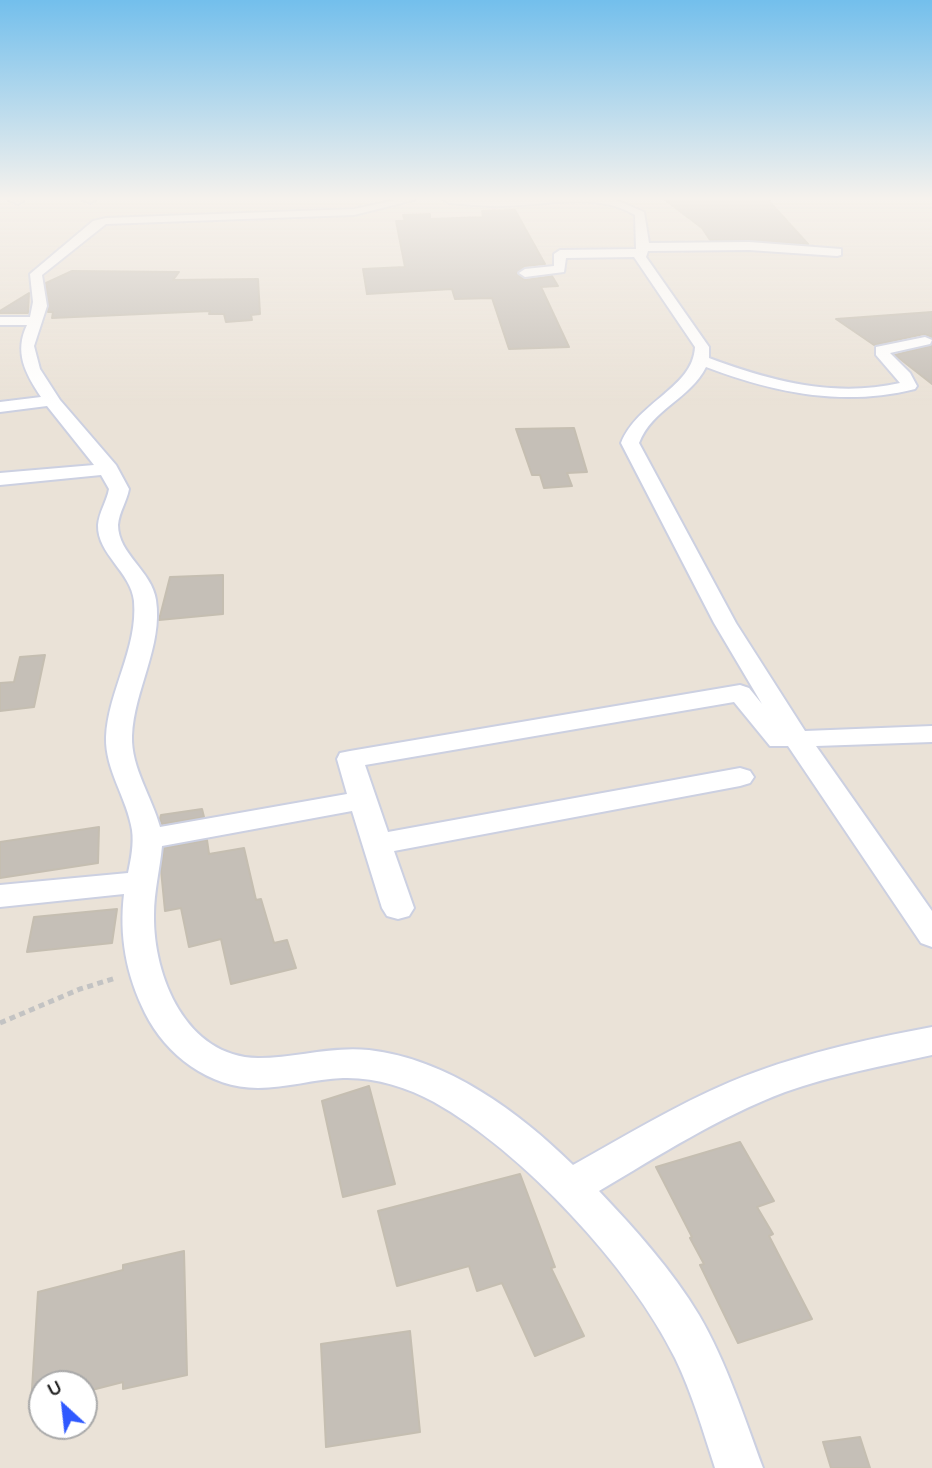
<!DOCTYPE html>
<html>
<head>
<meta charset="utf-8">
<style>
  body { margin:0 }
  #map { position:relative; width:932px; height:1468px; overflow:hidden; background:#eae2d7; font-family:Quicksand,sans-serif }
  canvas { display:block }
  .north { position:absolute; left:28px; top:1370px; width:70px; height:70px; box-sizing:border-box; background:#fff; border:2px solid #a9a9a9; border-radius:50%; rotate:333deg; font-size:19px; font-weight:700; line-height:28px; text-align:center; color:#272727 }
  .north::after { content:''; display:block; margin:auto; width:24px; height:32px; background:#2f59ff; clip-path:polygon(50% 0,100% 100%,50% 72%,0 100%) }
</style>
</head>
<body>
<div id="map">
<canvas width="932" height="1468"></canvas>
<div class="north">U</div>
</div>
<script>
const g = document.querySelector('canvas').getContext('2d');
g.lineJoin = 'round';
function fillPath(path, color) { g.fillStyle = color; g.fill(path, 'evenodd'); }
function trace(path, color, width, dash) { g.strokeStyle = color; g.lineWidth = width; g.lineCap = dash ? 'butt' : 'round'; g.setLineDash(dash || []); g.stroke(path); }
const building = new Path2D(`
  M 665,200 L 768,200 L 808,244 L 710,240 L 702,228 Z
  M 515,210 L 545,264 L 525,266 L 517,274 L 525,280 L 552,276 L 558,286 L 541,287 L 569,347 L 509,349 L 492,298 L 455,299 L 452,289 L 367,294 L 363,269 L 405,267 L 396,221 L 405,221 L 403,215 L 430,214 L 430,219 L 483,217 L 482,211 Z
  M 72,271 L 179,272 L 173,280 L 258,279 L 260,314 L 251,315 L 252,320 L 226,322 L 224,314 L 209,314 L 210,311 L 52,318 L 53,312 L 48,312 L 46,283 Z
  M 29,293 L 28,313 L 0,313 L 0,311 Z
  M 932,312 L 932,337 L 924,334 L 874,345 L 836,319 Z
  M 932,345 L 932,384 L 895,355 Z
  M 574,428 L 587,472 L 567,473 L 572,486 L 544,488 L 540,475 L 532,475 L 516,429 Z
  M 223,575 L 223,614 L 159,620 L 170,577 Z
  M 45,655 L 34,707 L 0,711 L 0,683 L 14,682 L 20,657 Z
  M 202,809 L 204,817 L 162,824 L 160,819 L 161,815 Z
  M 99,827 L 98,863 L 0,878 L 0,842 Z
  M 207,840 L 209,854 L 244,848 L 256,900 L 261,899 L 274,943 L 287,940 L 296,968 L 231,984 L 221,939 L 189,947 L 181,908 L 165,911 L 161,870 L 164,848 Z
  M 117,909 L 112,943 L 27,952 L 34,917 Z
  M 369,1086 L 395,1184 L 343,1197 L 322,1101 Z
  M 740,1142 L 774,1201 L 757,1207 L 773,1234 L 769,1236 L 812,1319 L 738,1343 L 700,1265 L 704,1264 L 690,1238 L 692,1237 L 656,1167 Z
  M 520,1174 L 555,1267 L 551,1268 L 584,1336 L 535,1356 L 502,1283 L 477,1291 L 469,1266 L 397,1286 L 378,1211 Z
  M 184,1251 L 187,1375 L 123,1389 L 123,1382 L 84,1392 L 84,1384 L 42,1384 L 42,1402 L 31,1405 L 38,1292 L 123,1270 L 123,1265 Z
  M 410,1331 L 420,1432 L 326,1447 L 321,1344 Z
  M 860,1437 L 870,1468 L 831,1468 L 823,1442 Z`);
fillPath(building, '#c5bfb7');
trace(building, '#c5beb1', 2);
const street = new Path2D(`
  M 9,200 L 22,200 L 23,201 L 18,204 Z
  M 83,200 L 95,200 L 90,203 Z
  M 396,200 L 414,200 L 354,215 L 106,224 L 42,275 L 47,306 L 34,346 L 40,369 L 60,400 L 116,465 L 129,489 C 127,501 119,512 118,525 C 118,554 152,571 156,600 C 163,646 134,690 132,736 C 131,768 152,797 160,827 L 347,794 L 337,759 L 340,753 L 350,751 L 740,685 L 749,688 L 762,704 L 714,623 L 621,443 C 638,401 693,388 695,347 L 634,257 L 566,258 L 564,272 L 525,277 L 519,273 L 525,269 L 554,266 L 554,254 L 560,250 L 636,249 L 635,215 C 597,192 547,205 504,206 C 486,207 467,204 449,203 L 444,200 L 616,200 L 644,212 L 649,243 L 749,242 L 841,249 L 841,255 L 837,256 L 749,250 L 648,251 L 646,257 L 709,347 L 709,358 C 771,381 834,398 900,383 L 876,355 L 876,347 L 925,337 L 932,340 L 930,344 L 890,353 L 910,373 L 917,386 L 915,389 C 843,407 775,393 706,367 C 690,399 652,409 639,443 L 736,623 L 805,731 L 932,726 L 932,742 L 816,746 L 932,911 L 932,947 L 921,943 L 788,746 L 770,746 L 734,702 L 365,765 L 388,832 L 740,768 L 750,771 L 754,777 L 750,783 L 740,786 L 394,851 L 414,908 L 409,916 L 398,919 L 387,916 L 382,908 L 352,811 L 162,846 C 160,869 154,891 154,915 C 153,976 186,1057 258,1058 C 295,1058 331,1046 369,1050 C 447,1059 518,1111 573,1165 C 625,1136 676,1105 730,1082 C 795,1055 863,1040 932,1027 L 932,1055 C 883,1066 833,1075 785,1092 C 719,1117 660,1155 599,1191 C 635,1229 672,1270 699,1315 C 727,1363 744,1417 763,1468 L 715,1468 C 703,1431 692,1393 675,1358 C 630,1267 523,1152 434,1102 C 407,1087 374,1077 343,1078 C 314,1079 287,1088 258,1088 C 209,1088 166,1055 145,1013 C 126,975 119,936 124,894 L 0,907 L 0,885 L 128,873 C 131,859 134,844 132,830 C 127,798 105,770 106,737 C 108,691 138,649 134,601 C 131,572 97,554 98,525 C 99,512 107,501 109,489 L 101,475 L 0,485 L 0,473 L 94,465 L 47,406 L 0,412 L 0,402 L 41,397 C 25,373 14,352 27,325 L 0,325 L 0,317 L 30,317 L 33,302 L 30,274 L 93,221 L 106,218 L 354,209 Z`);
trace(street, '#ccd0e1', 4);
trace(new Path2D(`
  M 0,1023 L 80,989 L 116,978`), '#c3c3c3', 5, [6, 4.5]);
fillPath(street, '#fff');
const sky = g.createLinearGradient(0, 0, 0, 405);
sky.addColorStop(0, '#73bfec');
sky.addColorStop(0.49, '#f6f2ed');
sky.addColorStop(1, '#f6f2ed00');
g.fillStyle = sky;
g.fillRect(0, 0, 932, 405);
</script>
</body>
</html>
